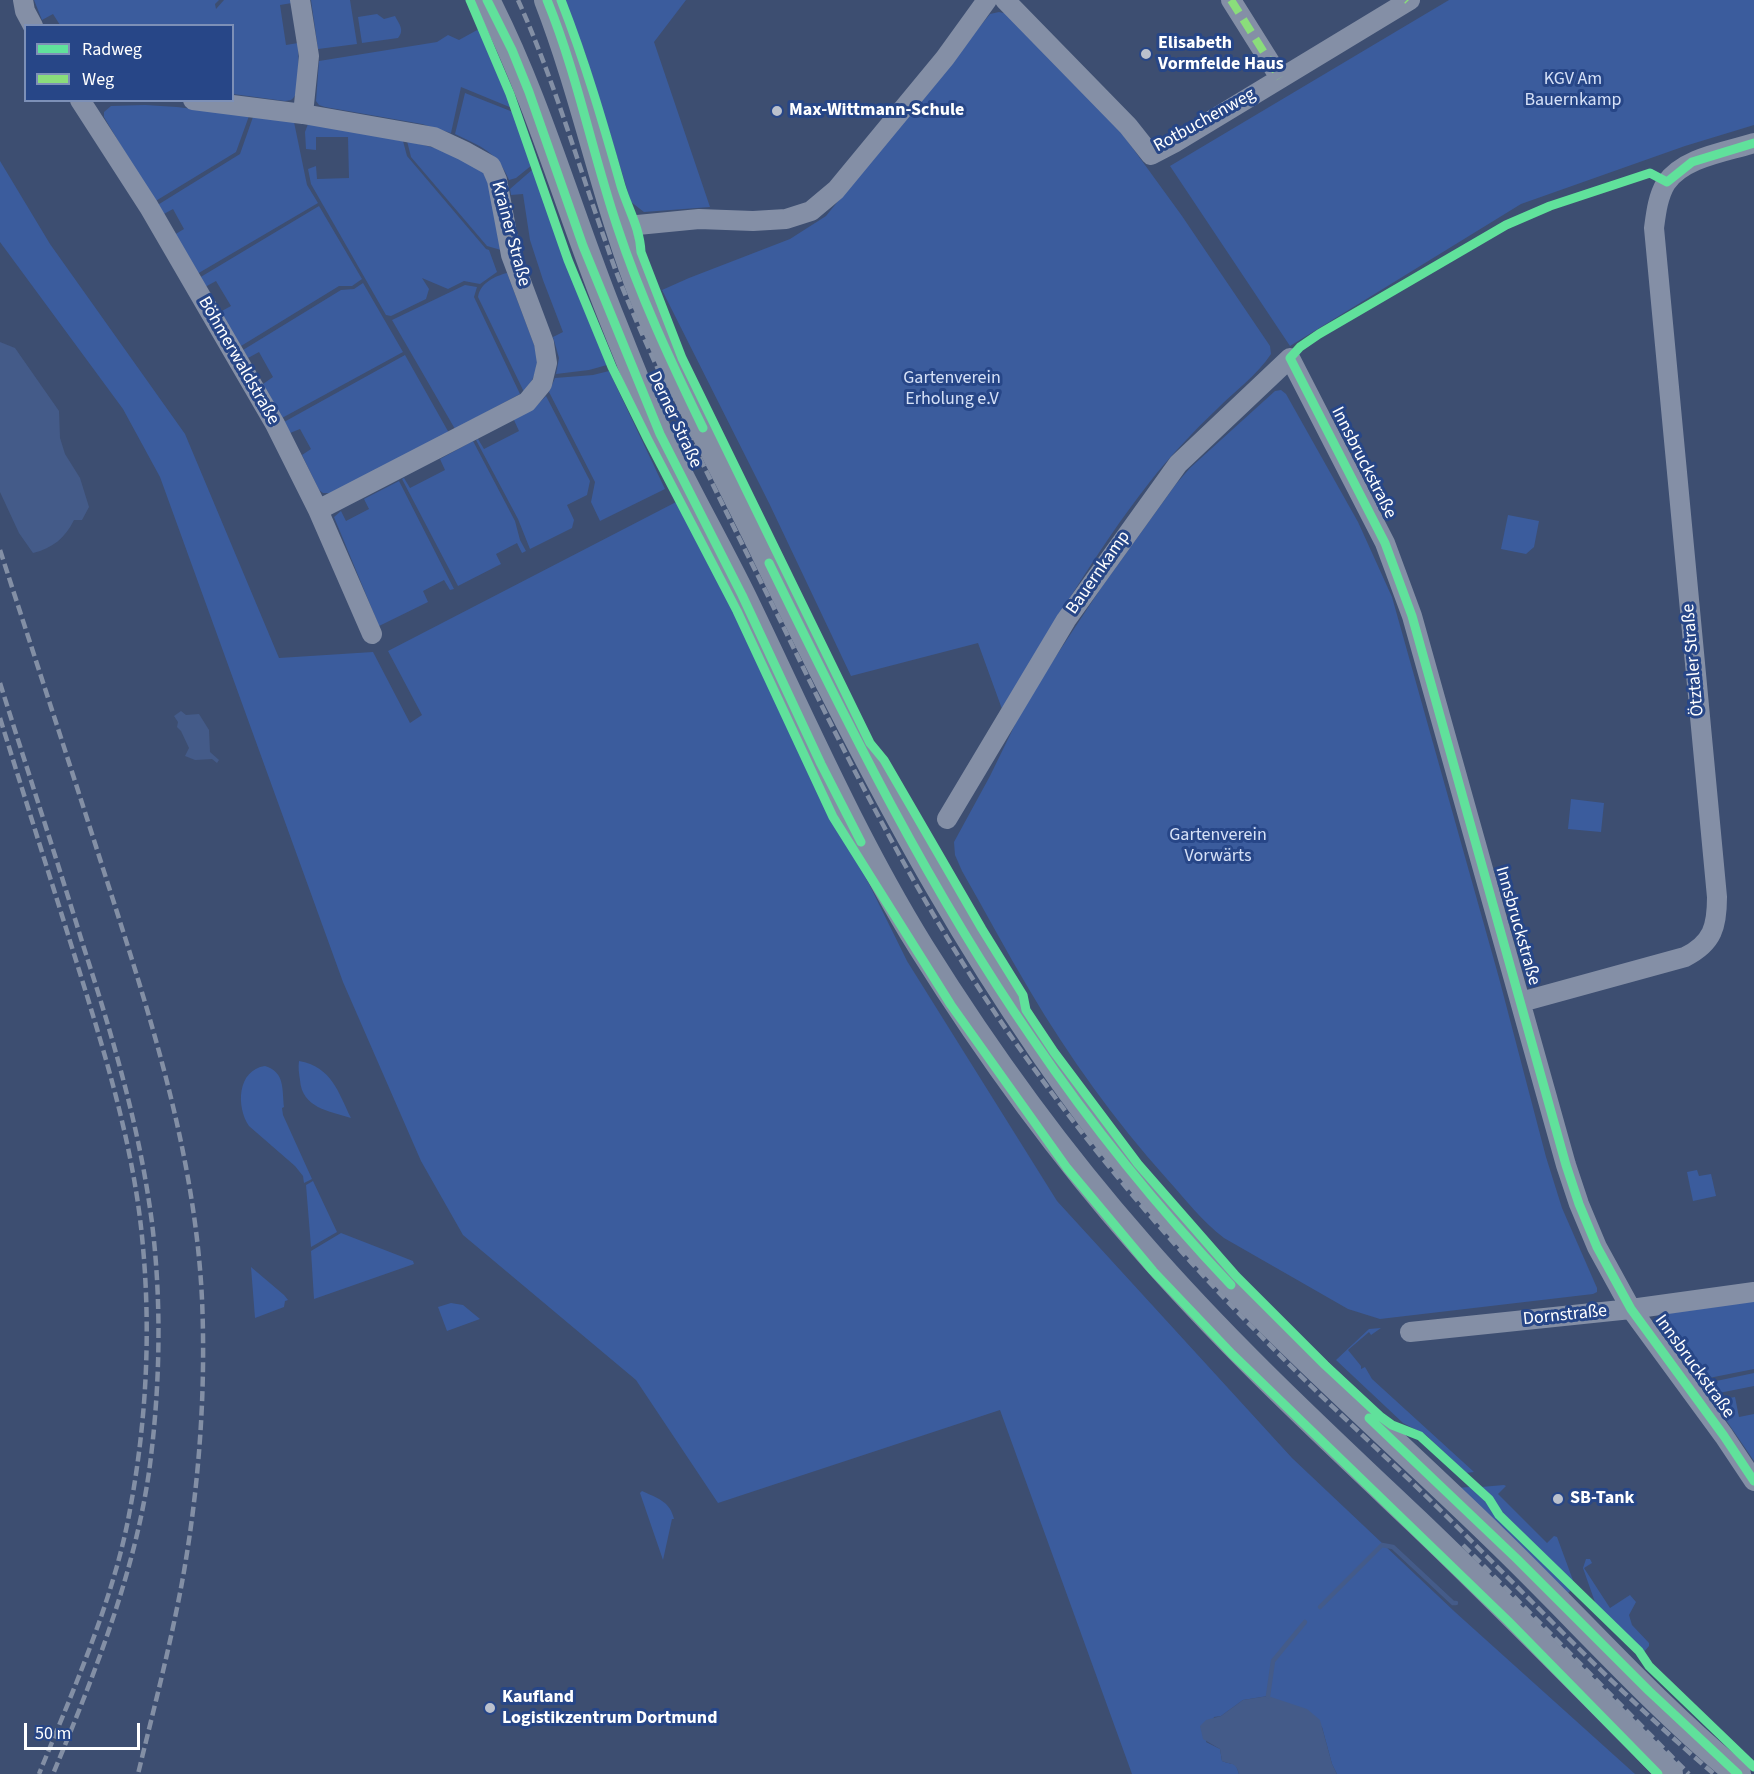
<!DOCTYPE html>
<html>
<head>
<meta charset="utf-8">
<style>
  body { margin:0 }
  #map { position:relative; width:1754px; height:1774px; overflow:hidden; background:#3d4e71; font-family:"Source Sans 3",sans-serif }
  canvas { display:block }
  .legend { position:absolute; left:24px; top:24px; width:210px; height:78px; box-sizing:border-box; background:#274687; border:2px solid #7d90b7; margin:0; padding:8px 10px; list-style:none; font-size:18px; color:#fff }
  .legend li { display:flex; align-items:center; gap:12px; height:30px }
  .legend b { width:30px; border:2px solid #7d90b7 }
  .scale { position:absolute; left:24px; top:1723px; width:116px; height:27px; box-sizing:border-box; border:3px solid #fff; border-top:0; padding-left:8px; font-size:18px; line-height:21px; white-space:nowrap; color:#fff; -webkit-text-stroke:4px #274687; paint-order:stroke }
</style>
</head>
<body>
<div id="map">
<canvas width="1754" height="1774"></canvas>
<ul class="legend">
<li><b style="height:8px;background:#60e19b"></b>Radweg</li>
<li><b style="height:8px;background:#8add7b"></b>Weg</li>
</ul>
<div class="scale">50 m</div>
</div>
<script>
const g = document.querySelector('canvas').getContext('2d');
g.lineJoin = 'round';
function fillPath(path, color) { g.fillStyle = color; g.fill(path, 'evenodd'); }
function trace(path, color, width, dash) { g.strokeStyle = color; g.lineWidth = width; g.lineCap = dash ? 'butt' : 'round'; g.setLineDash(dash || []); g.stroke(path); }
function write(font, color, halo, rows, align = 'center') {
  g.font = font + ' "Source Sans 3",sans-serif'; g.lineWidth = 6; g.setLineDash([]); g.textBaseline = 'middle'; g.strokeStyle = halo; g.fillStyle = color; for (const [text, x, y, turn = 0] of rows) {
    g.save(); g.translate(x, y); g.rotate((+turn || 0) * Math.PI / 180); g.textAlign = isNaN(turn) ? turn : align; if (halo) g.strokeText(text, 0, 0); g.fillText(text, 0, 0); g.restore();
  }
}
fillPath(new Path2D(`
  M 34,0 L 219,0 L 215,4 L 216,9 L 224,0 L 291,0 L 292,3 L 280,5 L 286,45 L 298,43 C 298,54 301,88 294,97 C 291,101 290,100 285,101 L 233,94 L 232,26 L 60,25 L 53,14 L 42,20 Z
  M 311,0 L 350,0 L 357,44 L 318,49 Z
  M 564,0 L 686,0 L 654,42 L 710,207 L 644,212 L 631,202 L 586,56 Z
  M 1449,0 L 1754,0 L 1754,125 L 1685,146 L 1521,204 L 1290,346 L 1170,166 Z
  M 999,12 L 1008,14 L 1121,132 L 1182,216 L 1270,346 L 1271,354 C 1257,375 1235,391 1217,409 C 1193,432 1169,457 1149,483 C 1094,553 1049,633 1002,709 L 978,643 L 851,676 L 769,503 L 662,290 L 689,278 L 790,239 L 826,216 L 990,14 Z
  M 377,14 L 384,19 L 395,16 C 399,24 405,30 398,38 L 362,43 L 358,17 Z
  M 479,29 L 512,108 L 461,87 L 451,133 L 422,124 L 325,107 L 319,105 L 316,101 L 319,61 L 437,42 L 448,35 L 459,40 Z
  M 465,93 L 513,112 L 532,165 L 516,178 L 509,180 C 497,151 481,147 455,134 Z
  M 145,105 L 177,107 L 249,116 L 236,152 L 154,202 L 104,117 L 104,112 L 111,106 Z
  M 253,117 L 294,122 L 307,185 L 318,203 L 197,274 L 174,235 L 184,229 L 173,209 L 162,215 L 156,206 L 240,154 Z
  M 308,124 L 403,141 L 407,156 L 486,249 L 489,250 L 497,272 L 480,284 L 464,281 L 448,289 L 422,278 L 429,289 L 426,299 L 391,316 L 386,315 L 311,184 L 308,169 L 316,166 L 317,179 L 349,178 L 348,137 L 316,137 L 316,150 L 306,149 L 305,132 Z
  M 407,141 L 435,148 L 457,157 L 483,172 L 490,187 L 501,250 L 487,246 L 411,157 Z
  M 0,161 L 50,244 L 185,434 L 279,658 L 373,652 L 410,723 L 422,715 L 388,651 L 680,500 L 907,961 L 1057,1201 L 1292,1458 L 1455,1612 L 1635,1774 L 1337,1774 L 1332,1764 L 1322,1727 L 1268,1696 L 1243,1700 L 1221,1716 L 1214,1717 L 1206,1742 L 1220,1749 L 1222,1761 C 1234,1766 1235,1760 1239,1774 L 1132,1774 L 1000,1410 L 718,1503 L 636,1380 L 463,1235 L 421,1161 L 343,982 L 160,477 L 123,409 L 0,242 Z
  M 533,169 L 565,262 L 607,365 L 589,370 L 556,374 L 559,358 L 553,337 L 563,332 L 543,280 L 530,240 L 523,194 L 511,195 L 510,189 Z
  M 319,206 L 362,279 L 352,286 L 339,286 L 241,346 L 220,312 L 231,306 L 216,281 L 205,287 L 199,278 Z
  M 507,273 L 536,350 C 539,368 535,378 524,392 L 478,297 C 480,283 495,276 507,273 Z
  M 363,283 L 403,352 L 282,418 L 263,384 L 273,377 L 259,352 L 248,358 L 243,350 L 341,290 L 354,289 Z
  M 465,285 L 477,287 L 474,297 L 520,394 L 455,429 L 392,320 Z
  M 405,355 L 449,433 L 331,493 L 323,493 L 319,490 L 302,455 L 311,449 L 300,429 L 290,433 L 284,422 Z
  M 609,371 L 665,489 L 600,521 L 591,502 L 595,482 L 549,392 L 555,378 L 593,375 Z
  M 1281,390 L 1286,394 L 1358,522 L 1392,597 L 1499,978 L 1546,1157 L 1562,1208 L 1597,1288 L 1597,1292 L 1593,1294 L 1380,1319 L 1348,1309 L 1224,1238 C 1202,1221 1185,1199 1167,1179 C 1115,1121 1069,1057 1030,991 C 1006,951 985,911 962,871 L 955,855 L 954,842 L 990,776 L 1027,700 L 1101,588 L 1176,484 L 1190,468 L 1275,391 Z
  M 546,396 L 590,481 L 587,495 L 567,505 L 574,520 L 572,528 L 530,549 L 518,519 L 476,440 L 478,439 L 484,449 L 519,431 L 514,420 L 535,407 Z
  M 473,441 L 515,521 L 520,540 L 526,551 L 522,553 L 517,543 L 496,554 L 501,564 L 458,586 L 402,479 L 404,478 L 410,488 L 445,470 L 440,459 Z
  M 399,481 L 454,589 L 450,590 L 444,580 L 423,591 L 428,602 L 379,626 L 334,517 L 341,511 L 346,521 L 369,509 L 364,499 Z
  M 1508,515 L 1539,521 L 1534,547 L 1526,554 L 1501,549 Z
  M 1571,799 L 1604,803 L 1601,832 L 1568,829 Z
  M 299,1061 C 332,1067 338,1092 351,1118 C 329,1111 302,1108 300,1080 C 299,1074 298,1067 299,1061 Z
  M 265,1066 C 285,1072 282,1089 284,1107 L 282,1108 L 283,1115 L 312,1179 L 304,1183 L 303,1176 L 295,1166 L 249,1126 C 236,1107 237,1070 265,1066 Z
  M 1697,1170 L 1699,1176 L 1711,1174 L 1716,1196 L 1693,1201 L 1687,1172 Z
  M 313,1181 L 337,1232 L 311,1247 L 306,1185 Z
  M 341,1233 L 413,1261 L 414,1264 L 314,1299 L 311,1251 Z
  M 251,1267 L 284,1295 L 288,1300 L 285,1301 L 284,1307 L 255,1318 Z
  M 1754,1301 L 1754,1369 L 1699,1380 L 1661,1324 L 1660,1318 L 1663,1314 Z
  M 451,1303 L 463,1305 L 480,1319 L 447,1331 L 438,1307 Z
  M 1381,1328 L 1371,1335 L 1369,1332 L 1348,1350 L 1361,1366 L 1361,1369 L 1365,1367 L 1372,1379 L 1474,1472 L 1466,1473 L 1426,1435 L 1403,1423 L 1336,1360 L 1369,1329 Z
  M 1754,1373 L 1754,1386 L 1709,1395 L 1702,1384 Z
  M 1735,1397 L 1739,1417 L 1754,1414 L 1754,1461 L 1713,1401 Z
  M 1504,1485 L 1506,1486 L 1498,1494 L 1547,1543 L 1554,1536 L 1557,1537 L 1574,1583 L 1501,1511 L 1491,1496 L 1481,1487 Z
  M 1471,1487 L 1486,1502 L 1496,1517 L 1571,1590 L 1565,1596 L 1455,1488 Z
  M 642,1491 C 657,1498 670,1501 674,1519 L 672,1519 L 663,1560 L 640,1493 Z
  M 1586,1559 L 1590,1559 L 1592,1563 L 1584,1568 L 1610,1608 L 1630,1595 L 1636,1602 L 1629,1615 L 1632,1625 L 1649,1643 L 1649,1646 L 1643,1653 L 1596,1605 L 1583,1568 Z`), '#3b5c9d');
fillPath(new Path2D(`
  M 0,342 L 15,348 L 59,411 L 60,438 L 65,454 L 80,478 L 89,507 L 82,520 L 74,520 C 65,538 53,548 33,553 L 19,533 L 0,492 Z
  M 181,711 L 186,715 L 199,714 L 209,730 L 210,752 L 219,760 L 217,763 L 212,759 L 195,760 L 185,756 L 189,748 L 181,731 L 177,727 L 178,722 L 174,716 Z
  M 1268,1696 L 1307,1709 L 1320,1720 L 1332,1764 L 1337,1774 L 1239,1774 C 1236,1762 1232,1765 1222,1761 L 1220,1749 L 1203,1739 L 1200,1726 L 1206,1720 L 1221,1716 L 1243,1700 Z`), '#445b89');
trace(new Path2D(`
  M 1320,1607 L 1382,1545 L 1393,1547 L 1453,1603 L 1456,1603
  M 1268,1696 L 1273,1661 L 1305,1622`), '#445b89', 4.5);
trace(new Path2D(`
  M 23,0 L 25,11 L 33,26
  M 300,0 L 309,56 L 303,114
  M 1005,0 L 1128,126 L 1151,155 L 1174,143 L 1410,0
  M 1231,0 L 1280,78
  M 80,100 L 149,207 L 275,424 L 318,510 L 372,634
  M 193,100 L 303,114 L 434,137 L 464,151 L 491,166 L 497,180 L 511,255 L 544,343 L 547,363 L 542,384 L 527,402 L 318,510
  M 617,227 L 699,219 L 753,221 L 786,219 L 811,211 L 836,190 L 945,58 L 987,0
  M 947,819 L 1066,620 L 1178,464 L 1290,358 L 1385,543 L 1412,616 L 1566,1165 L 1579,1204 L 1597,1247 L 1631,1309 L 1724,1436 L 1754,1481
  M 1521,1002 L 1685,957 C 1713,943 1717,926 1717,897 L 1654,228 C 1656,213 1658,196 1666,183 C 1684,157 1726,152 1754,143
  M 1410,1332 L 1631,1309 L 1754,1292`), '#848fa6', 20);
trace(new Path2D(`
  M 487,0 C 540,104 570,216 614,324 C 629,361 643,398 660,434 C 686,489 717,543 744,598 C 801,716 852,835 921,947 C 986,1051 1059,1152 1140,1244 C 1226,1343 1321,1431 1416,1521 C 1503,1604 1586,1689 1670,1774
  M 547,0 C 585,98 605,203 644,301 C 679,389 725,472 766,557 C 874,780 989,1000 1148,1192 C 1253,1318 1378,1424 1495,1538 C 1576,1616 1651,1702 1738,1774`), '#838ea4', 26);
trace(new Path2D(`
  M 518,0 C 554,80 578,164 607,246 C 623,294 645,340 666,387 C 703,466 742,544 781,622 C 849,763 919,903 1008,1032 C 1083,1140 1167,1241 1259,1334 C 1315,1392 1374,1445 1431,1501 C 1525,1593 1614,1689 1714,1774
  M 0,550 C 36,661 72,771 107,881 C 151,1018 195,1155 202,1299 C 206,1392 199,1486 183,1577 C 171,1643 154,1708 138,1774
  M 0,683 C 28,772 57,860 84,948 C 113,1038 140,1129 152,1223 C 162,1304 160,1391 149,1472 C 134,1576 93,1678 53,1774
  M 0,718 C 26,802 53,886 79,970 C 107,1060 135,1152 143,1247 C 151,1337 146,1426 129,1515 C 113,1601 72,1693 39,1774
  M 1463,1545 L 1689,1774`), '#838fa5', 4.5, [10, 4.5]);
trace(new Path2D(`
  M 1231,0 L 1280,78
  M 1407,0 L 1408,1`), '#8add7b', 8, [15, 8]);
trace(new Path2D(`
  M 470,0 L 510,94 L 568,260 L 612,367 L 648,440 L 737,611 L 833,817 L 951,1005 L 1067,1168 L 1153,1271 L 1232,1354 L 1508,1621 L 1658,1774
  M 487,0 L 512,50 L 529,92 L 583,246 L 660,434 L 742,595 L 821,764 L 861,842
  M 547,0 C 577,73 592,152 617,226 C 640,296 671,362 703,428
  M 561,0 C 585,61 603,123 621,186 C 628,209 640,228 641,252 L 682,358 L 870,743 L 884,760 L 982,929 L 1023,995 L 1026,1010 L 1054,1052 L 1138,1164 L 1236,1276 L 1325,1365 L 1381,1417 L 1392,1425 L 1420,1436 L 1489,1499 L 1499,1515 L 1639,1651 L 1649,1666 L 1754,1767
  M 1754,143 L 1692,162 L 1667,182 L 1650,173 L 1550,206 L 1506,225 L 1319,334 L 1300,347 L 1290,358 L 1385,543 L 1412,616 L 1566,1165 L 1579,1204 L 1597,1247 L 1631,1309 L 1724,1436 L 1754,1481
  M 769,563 C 848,725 929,889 1032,1038 C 1091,1125 1158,1208 1231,1285
  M 1369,1418 L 1517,1559 L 1649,1691 L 1738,1774`), '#60e19b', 9);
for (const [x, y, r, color] of [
  [1146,54,6,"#bbc1cd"],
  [777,111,6,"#bbc1cd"],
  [1558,1499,6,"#bbc1cd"],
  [490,1708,6,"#bbc1cd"]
]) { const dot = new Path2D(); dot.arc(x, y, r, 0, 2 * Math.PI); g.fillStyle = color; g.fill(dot); trace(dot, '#274687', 2); }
write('bold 18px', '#fff', '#274687', [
  ["Elisabeth",1158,44],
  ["Vormfelde Haus",1158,65],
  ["Max-Wittmann-Schule",789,111],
  ["SB-Tank",1570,1499],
  ["Kaufland",502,1698],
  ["Logistikzentrum Dortmund",502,1719]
], 'left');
write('18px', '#d6e1f7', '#274687', [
  ["KGV Am",1573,80],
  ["Bauernkamp",1573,101],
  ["Gartenverein",952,379],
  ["Erholung e.V",952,400],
  ["Gartenverein",1218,836],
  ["Vorwärts",1218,857]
]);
write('18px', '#fff', '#274687', [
  ["Rotbuchenweg",1205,121,-29],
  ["Krainer Straße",510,234,75],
  ["Böhmerwaldstraße",238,361,60],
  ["Derner Straße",674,420,65],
  ["Innsbruckstraße",1363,463,63],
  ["Bauernkamp",1099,573,-55],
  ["Ötztaler Straße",1694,660,-95],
  ["Innsbruckstraße",1517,926,74],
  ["Dornstraße",1565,1316,-6],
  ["Innsbruckstraße",1694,1367,54]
]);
</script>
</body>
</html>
